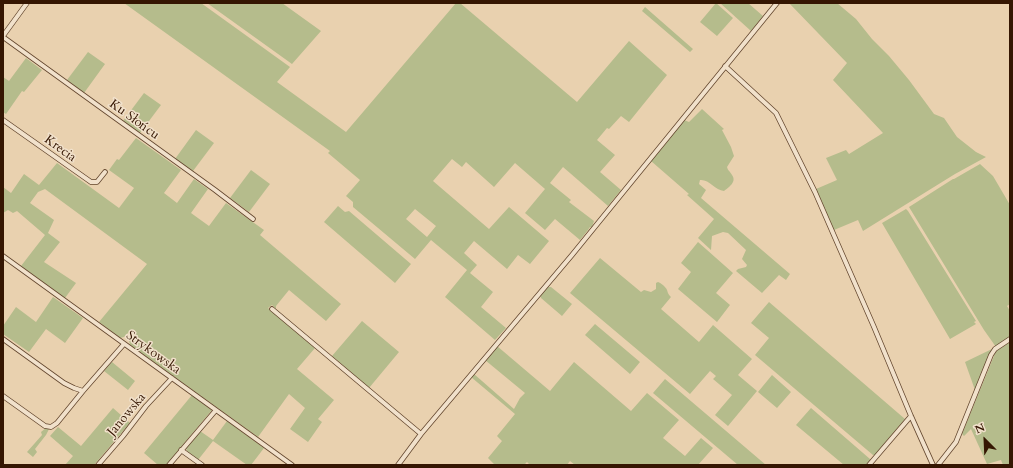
<!DOCTYPE html>
<html>
<head>
<meta charset="utf-8">
<style>
  body { margin:0 }
  #map { position:relative; width:1013px; height:468px; overflow:hidden; background:#e9d1af; font-family:Cardo,serif }
  canvas { display:block }
  .frame { position:absolute; inset:0; border:4px solid #351602; pointer-events:none }
  .north { position:absolute; left:965px; top:420px; width:40px; height:40px; -webkit-text-stroke:3px #f1e1cb; paint-order:stroke; rotate:336deg; font-size:11px; font-weight:700; line-height:16px; text-align:center; color:#351602 }
  .north::after { content:''; display:block; margin:auto; width:14px; height:18px; background:#351602; clip-path:polygon(50% 0,100% 100%,50% 72%,0 100%) }
</style>
</head>
<body>
<div id="map">
<canvas width="1013" height="468"></canvas>
<div class="frame"></div>
<div class="north">N</div>
</div>
<script>
const g = document.querySelector('canvas').getContext('2d');
g.lineJoin = 'round';
function fillPath(path, color) { g.fillStyle = color; g.fill(path, 'evenodd'); }
function trace(path, color, width, dash) { g.strokeStyle = color; g.lineWidth = width; g.lineCap = dash ? 'butt' : 'round'; g.setLineDash(dash || []); g.stroke(path); }
function write(font, color, halo, rows, align = 'center') {
  g.font = font + ' Cardo,serif'; g.lineWidth = 3; g.setLineDash([]); g.textBaseline = 'middle'; g.strokeStyle = halo; g.fillStyle = color; for (const [text, x, y, turn = 0] of rows) {
    g.save(); g.translate(x, y); g.rotate((+turn || 0) * Math.PI / 180); g.textAlign = isNaN(turn) ? turn : align; if (halo) g.strokeText(text, 0, 0); g.fillText(text, 0, 0); g.restore();
  }
}
fillPath(new Path2D(`
  M 124,3 L 201,3 L 290,67 L 277,82 L 346,132 L 456,3 L 460,3 L 577,102 L 629,41 L 667,75 L 629,122 L 621,116 L 609,129 L 607,128 L 597,140 L 615,155 L 600,172 L 621,190 L 608,206 L 563,167 L 550,183 L 571,200 L 569,202 L 594,221 L 592,227 L 590,227 L 588,230 L 580,240 L 555,219 L 545,230 L 525,213 L 545,189 L 515,163 L 494,187 L 466,162 L 462,167 L 452,159 L 433,181 L 489,229 L 509,207 L 549,241 L 530,264 L 518,255 L 507,269 L 474,241 L 464,253 L 477,265 L 470,273 L 493,292 L 481,307 L 506,328 L 495,340 L 445,297 L 467,270 L 431,240 L 415,259 L 353,207 L 353,202 L 346,196 L 360,180 L 328,153 L 330,151 ZM 415,209 L 436,226 L 427,237 L 406,219 Z
  M 207,3 L 282,3 L 321,31 L 292,64 Z
  M 716,3 L 733,18 L 717,36 L 700,22 Z
  M 720,3 L 748,3 L 763,16 L 751,31 Z
  M 789,3 L 837,3 L 856,19 L 872,39 L 889,56 L 909,80 L 934,114 L 944,118 L 957,137 L 976,152 L 986,157 L 955,174 L 863,231 L 858,220 L 834,230 L 816,189 L 837,180 L 826,158 L 846,150 L 849,154 L 883,133 L 833,80 L 847,63 Z
  M 645,7 L 693,49 L 690,52 L 642,11 Z
  M 88,52 L 105,64 L 84,93 L 67,80 Z
  M 26,58 L 42,70 L 24,92 L 22,91 L 6,114 L 3,112 L 3,77 L 9,81 Z
  M 144,93 L 161,105 L 140,133 L 123,121 Z
  M 702,109 L 724,129 L 722,130 L 731,147 L 734,156 L 727,167 C 728,171 730,171 732,175 C 737,182 729,187 724,191 C 715,190 709,179 700,180 L 699,184 L 706,190 L 701,198 L 790,274 L 786,280 L 779,275 L 762,293 L 736,271 L 738,269 L 746,267 L 747,265 L 742,259 L 746,250 L 728,233 L 723,232 L 712,236 L 711,250 L 698,238 L 714,219 L 687,195 L 689,194 L 651,161 L 684,120 L 689,122 Z
  M 196,130 L 214,143 L 193,171 L 175,159 Z
  M 136,138 L 181,170 L 164,193 L 177,203 L 194,179 L 208,189 L 191,213 L 209,226 L 226,203 L 264,230 L 260,235 L 341,304 L 326,321 L 289,290 L 276,306 L 276,309 L 272,305 L 268,308 L 315,348 L 297,369 L 334,400 L 318,419 L 322,422 L 308,442 L 290,429 L 305,408 L 289,394 L 258,437 L 130,345 L 129,340 L 133,335 L 129,332 L 124,337 L 120,338 L 99,322 L 147,264 L 45,189 L 38,192 L 30,203 L 54,220 L 48,233 L 60,242 L 44,262 L 76,283 L 65,298 L 21,266 L 45,235 L 17,211 L 13,213 L 8,210 L 3,213 L 3,187 L 11,193 L 24,174 L 39,185 L 57,163 L 119,208 L 134,188 L 109,170 L 117,159 L 119,160 Z
  M 980,164 L 993,176 L 1010,205 L 1010,304 L 1007,306 L 1010,311 L 1010,337 L 996,347 L 984,330 L 909,207 L 953,179 L 954,179 Z
  M 251,170 L 270,184 L 249,212 L 230,198 Z
  M 338,206 L 345,212 L 349,211 L 411,264 L 395,283 L 324,222 Z
  M 906,209 L 908,211 L 976,321 L 974,322 L 976,324 L 950,339 L 882,223 Z
  M 698,242 L 733,273 L 716,293 L 730,305 L 717,322 L 678,289 L 691,272 L 681,263 Z
  M 600,258 L 641,292 L 644,290 L 651,292 L 656,289 L 656,283 L 658,282 C 661,283 666,287 667,290 C 668,293 668,294 671,297 L 661,309 L 699,342 L 713,325 L 752,359 L 738,375 L 757,391 L 728,426 L 715,415 L 732,395 L 713,379 L 716,376 L 710,371 L 690,394 L 570,293 Z
  M 547,287 L 551,287 L 572,304 L 562,316 L 541,298 L 540,295 Z
  M 53,297 L 83,318 L 65,343 L 46,329 L 29,352 L 3,334 L 3,326 L 16,307 L 36,322 Z
  M 769,302 L 905,419 L 875,455 L 873,455 L 755,355 L 769,338 L 751,323 Z
  M 362,321 L 399,352 L 369,388 L 332,356 Z
  M 595,324 L 640,362 L 630,374 L 585,335 Z
  M 1010,342 L 1010,465 L 1003,465 L 1001,460 L 987,464 L 971,429 L 964,436 L 962,434 L 996,351 Z
  M 497,346 L 550,391 L 574,362 L 631,411 L 647,393 L 679,420 L 663,438 L 685,456 L 701,438 L 713,448 L 698,465 L 575,465 L 570,461 L 567,465 L 530,465 L 527,462 L 524,465 L 495,465 L 488,458 L 502,441 L 497,436 L 515,414 L 471,377 L 474,374 L 514,409 L 520,398 L 525,393 L 485,360 Z
  M 992,349 C 986,362 981,376 975,390 L 965,362 Z
  M 112,362 L 135,381 L 128,390 L 104,371 Z
  M 772,375 L 791,392 L 777,408 L 758,392 Z
  M 665,379 L 766,465 L 738,465 L 653,393 Z
  M 192,395 L 212,410 L 166,465 L 158,465 L 144,453 Z
  M 113,408 L 130,423 L 94,465 L 65,465 L 73,456 L 50,436 L 58,427 L 81,446 Z
  M 811,408 L 870,459 L 870,461 L 867,465 L 844,465 L 796,425 Z
  M 227,421 L 264,448 L 251,465 L 247,465 L 213,441 L 198,460 L 187,451 L 186,448 L 200,431 L 213,440 Z
  M 46,428 L 49,429 L 46,435 L 35,449 L 37,452 L 33,457 L 27,452 L 42,435 L 41,432 Z`), '#b5bc8c');
const minor = new Path2D(`
  M 3,36 L 27,3
  M 3,37 L 215,190 L 253,219
  M 725,66 L 776,113 L 815,192 L 874,327 L 911,416 L 933,465
  M 3,120 L 91,182 L 97,182 L 105,172
  M 3,256 L 292,465
  M 272,309 L 421,434
  M 3,339 L 64,383 L 74,388 L 83,391
  M 3,396 L 45,426 L 51,427 L 57,423 L 83,391 L 124,344
  M 181,450 L 202,465
  M 98,465 L 123,436 L 146,406 L 172,378
  M 169,465 L 216,410
  M 398,465 L 421,434 L 572,255 L 777,3
  M 869,465 L 911,416
  M 938,465 L 956,442 L 991,355 L 995,349 L 1010,339`);
trace(minor, '#62452d', 5.5);
trace(minor, '#f1e1cb', 4);
write('13px', '#351602', '#f1e1cb', [
  ["Ku Słońcu",134,120,36],
  ["Krecia",60,149,36],
  ["Strykowska",153,353,36],
  ["Janowska",127,415,-50]
]);
</script>
</body>
</html>
